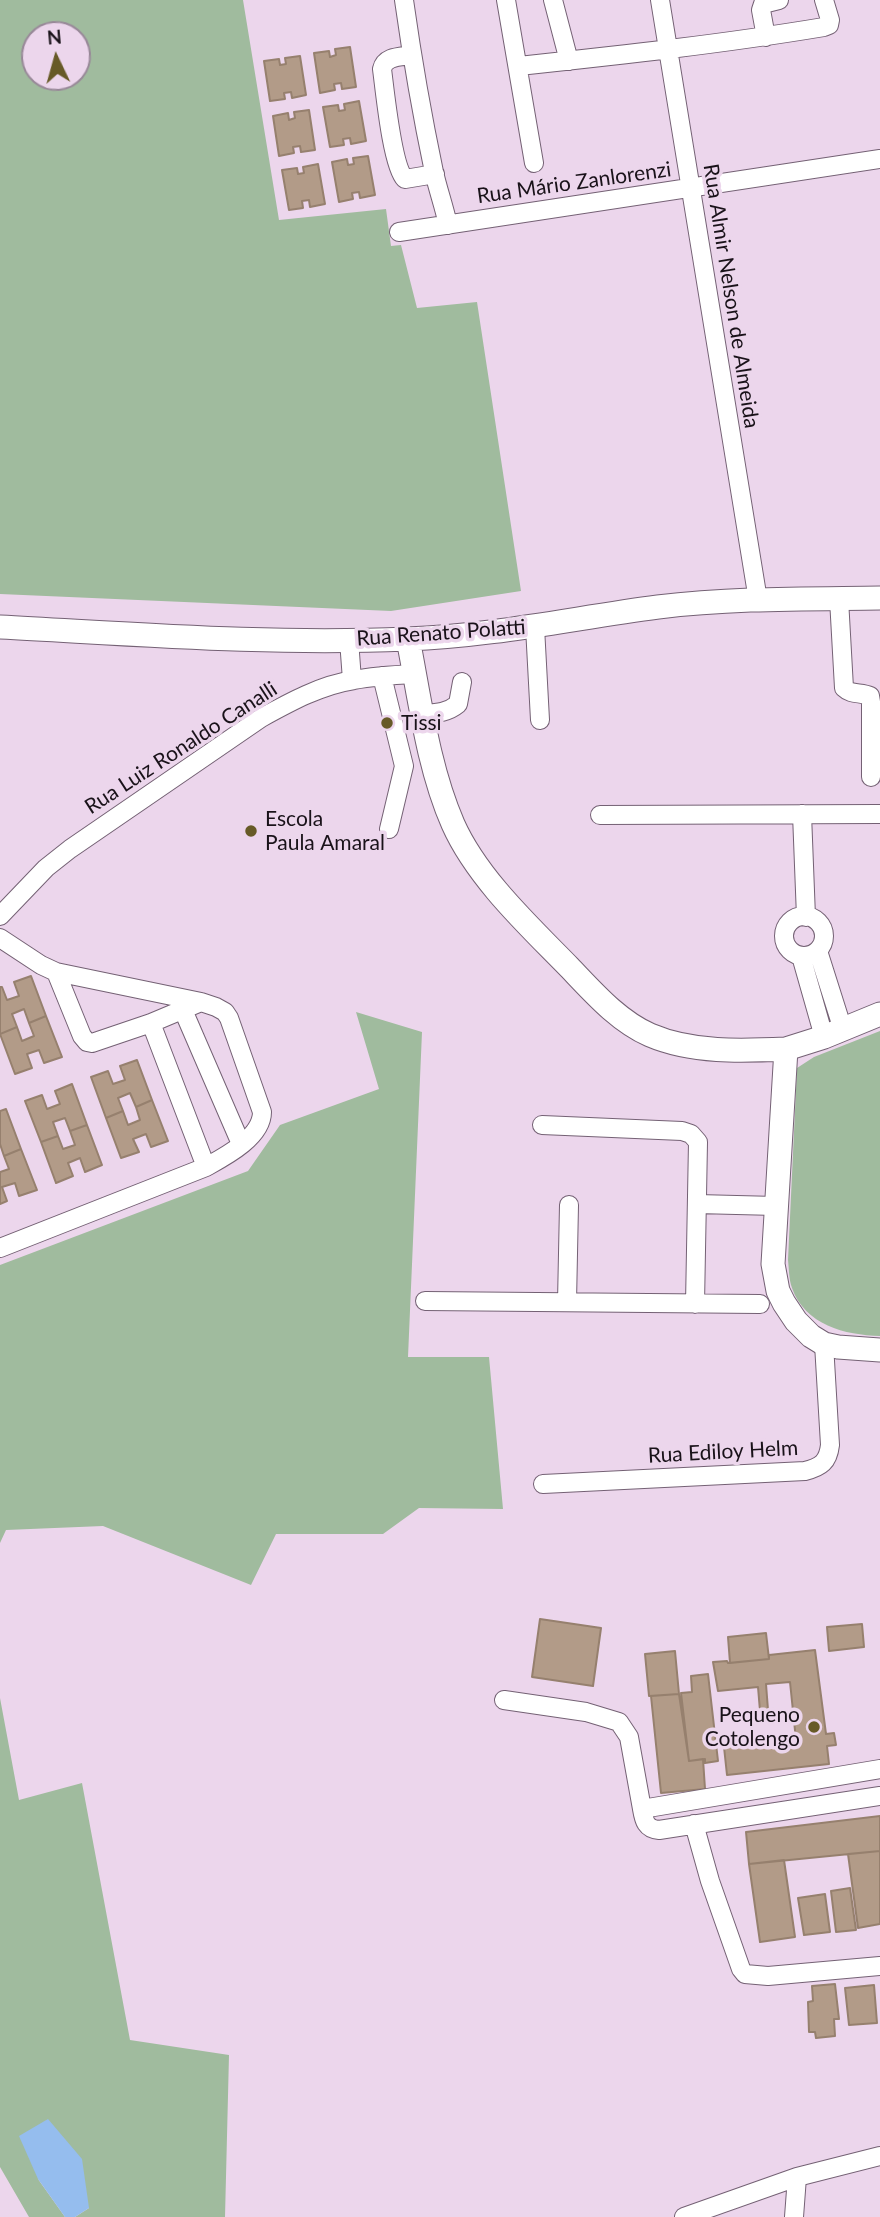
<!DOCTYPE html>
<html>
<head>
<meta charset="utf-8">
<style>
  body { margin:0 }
  #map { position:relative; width:880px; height:2217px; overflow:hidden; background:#ecd6ec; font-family:Lato,sans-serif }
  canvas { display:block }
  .north { position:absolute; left:21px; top:21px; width:70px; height:70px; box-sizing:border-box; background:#ecd6ec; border:2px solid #988898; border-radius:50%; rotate:355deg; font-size:19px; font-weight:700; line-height:28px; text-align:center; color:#191219 }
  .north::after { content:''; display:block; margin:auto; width:24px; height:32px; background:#675a27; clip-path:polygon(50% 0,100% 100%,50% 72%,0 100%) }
</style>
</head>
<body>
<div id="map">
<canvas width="880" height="2217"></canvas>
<div class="north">N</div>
</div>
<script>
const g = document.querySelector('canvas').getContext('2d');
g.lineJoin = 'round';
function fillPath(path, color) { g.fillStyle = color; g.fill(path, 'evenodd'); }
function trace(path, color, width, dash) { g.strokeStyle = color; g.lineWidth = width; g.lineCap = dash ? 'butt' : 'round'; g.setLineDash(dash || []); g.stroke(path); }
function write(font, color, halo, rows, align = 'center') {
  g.font = font + ' Lato,sans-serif'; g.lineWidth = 7; g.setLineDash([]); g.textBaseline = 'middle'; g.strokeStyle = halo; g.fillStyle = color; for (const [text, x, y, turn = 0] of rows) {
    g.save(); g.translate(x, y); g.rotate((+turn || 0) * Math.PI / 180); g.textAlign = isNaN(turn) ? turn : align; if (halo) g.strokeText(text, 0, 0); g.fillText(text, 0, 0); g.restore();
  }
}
fillPath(new Path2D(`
  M 0,0 L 243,0 L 279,220 L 386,209 L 391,246 L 401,245 L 417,308 L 477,302 L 521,591 L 391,611 L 0,594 ZM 35,35 L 77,35 L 77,77 L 35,77 Z
  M 356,1012 L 422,1032 L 408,1357 L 489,1357 L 503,1509 L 419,1508 L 383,1534 L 276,1534 L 251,1585 L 103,1526 L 6,1530 L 0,1543 L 0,1265 L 248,1171 L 280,1125 L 379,1089 Z
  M 880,1031 L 880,1336 C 845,1335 805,1325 792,1288 C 789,1280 789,1269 788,1260 L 797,1068 L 814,1057 Z
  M 0,1698 L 19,1800 L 82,1783 L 130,2040 L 229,2055 L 225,2217 L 75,2217 L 89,2208 L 38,2179 L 65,2217 L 29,2217 L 0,2167 Z`), '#a0bb9e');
fillPath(new Path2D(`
  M 48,2119 L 82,2159 L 89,2208 L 75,2217 L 65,2217 L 38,2179 L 19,2136 Z`), '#95bdee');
const building = new Path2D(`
  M 350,47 L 356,87 L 342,89 L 341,83 L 334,84 L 335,90 L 320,93 L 314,53 L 329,51 L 330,57 L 336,55 L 335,49 Z
  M 300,56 L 306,95 L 292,98 L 291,92 L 284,93 L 285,99 L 270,101 L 264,61 L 279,59 L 280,65 L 286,64 L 285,58 Z
  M 359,101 L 366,141 L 351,144 L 350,138 L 343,139 L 344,145 L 330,147 L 323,107 L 338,105 L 339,111 L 345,110 L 344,104 Z
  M 309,110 L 315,150 L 301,152 L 300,146 L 293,147 L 294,153 L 279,156 L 273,116 L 288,113 L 289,120 L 295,118 L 294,112 Z
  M 368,156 L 375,195 L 360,198 L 359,192 L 352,193 L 353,199 L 339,202 L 332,162 L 347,159 L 348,165 L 354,164 L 353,158 Z
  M 318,164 L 325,204 L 310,207 L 309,200 L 302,201 L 303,208 L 289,210 L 282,170 L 297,168 L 298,174 L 304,173 L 303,167 Z
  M 31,976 L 46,1016 L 29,1023 L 24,1009 L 12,1014 L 17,1027 L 0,1034 L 0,987 L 2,987 L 7,1000 L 19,996 L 14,982 Z
  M 46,1016 L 62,1057 L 44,1063 L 39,1050 L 27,1054 L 32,1068 L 15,1074 L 0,1034 L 17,1027 L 22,1041 L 34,1036 L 29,1023 Z
  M 137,1060 L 152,1100 L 136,1107 L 130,1093 L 118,1098 L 123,1111 L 106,1118 L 91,1077 L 108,1071 L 113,1084 L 125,1080 L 120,1066 Z
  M 72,1084 L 87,1125 L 70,1131 L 65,1118 L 53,1122 L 58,1136 L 41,1142 L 25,1101 L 42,1095 L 47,1109 L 60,1104 L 55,1091 Z
  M 152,1100 L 168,1141 L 151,1147 L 146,1134 L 133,1139 L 139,1152 L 121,1158 L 106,1118 L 123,1111 L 128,1125 L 140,1120 L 136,1107 Z
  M 6,1109 L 21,1149 L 4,1156 L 0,1144 L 0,1111 Z
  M 87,1125 L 102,1165 L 85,1172 L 80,1158 L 68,1163 L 73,1176 L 56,1183 L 41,1142 L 58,1136 L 63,1149 L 75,1145 L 70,1131 Z
  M 21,1149 L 37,1190 L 19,1196 L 15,1183 L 2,1187 L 7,1201 L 0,1204 L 0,1172 L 9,1169 L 4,1156 Z
  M 540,1619 L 601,1628 L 593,1686 L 532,1677 Z
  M 862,1624 L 864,1647 L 829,1651 L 827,1627 Z
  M 766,1633 L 769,1659 L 730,1663 L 728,1637 Z
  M 815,1650 L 826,1734 L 834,1733 L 836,1745 L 827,1746 L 829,1764 L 727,1775 L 724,1747 L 796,1740 L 790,1682 L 766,1684 L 768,1710 L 760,1711 L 758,1687 L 718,1691 L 713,1662 L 727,1661 L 728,1663 L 769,1659 L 769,1655 Z
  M 675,1651 L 679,1694 L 649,1696 L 645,1654 Z
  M 708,1674 L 718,1761 L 705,1763 L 705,1759 L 689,1761 L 681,1693 L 692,1692 L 691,1676 Z
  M 679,1694 L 689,1761 L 703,1759 L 705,1789 L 661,1793 L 651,1696 Z
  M 880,1816 L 880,1851 L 749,1864 L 746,1832 Z
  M 880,1851 L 880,1924 L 858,1928 L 848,1854 Z
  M 784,1860 L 795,1937 L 760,1942 L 749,1864 Z
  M 850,1888 L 856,1930 L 836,1932 L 831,1891 Z
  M 825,1894 L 830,1932 L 804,1935 L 798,1898 Z
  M 835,1984 L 839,2019 L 834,2019 L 835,2036 L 816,2038 L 815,2032 L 809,2032 L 808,2002 L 813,2001 L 812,1986 Z
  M 874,1985 L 877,2023 L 849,2025 L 845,1988 Z`);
fillPath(building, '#b29b88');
trace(building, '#96806e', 2);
const minor = new Path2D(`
  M 404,0 C 412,57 422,115 434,172 C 438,190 444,206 448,225
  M 506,0 L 534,163
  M 553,0 L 569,61
  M 660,0 L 758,600
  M 766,37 L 761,10 L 763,4 L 779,0
  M 412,55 C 400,57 385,56 382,69 C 385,91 392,166 405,179 L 435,174
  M 519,66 C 621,55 722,44 824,27 L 829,25 L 830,20 L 824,0
  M 399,232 L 880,159
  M 839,599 L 844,688 C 851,695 861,692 870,696 L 871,702 L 871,777
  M 535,627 L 540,720
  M 349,640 L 352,680
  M 382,676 L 404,766 L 389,829
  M 422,714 C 436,713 447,713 458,704 L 462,682
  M 802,814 L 806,917
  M 600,815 L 880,814
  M 0,916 L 46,868 L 70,849 L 261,718 C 290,702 321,685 354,680 C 374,676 394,675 415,674
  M784 936a20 20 0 1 1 40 0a20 20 0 1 1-40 0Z
  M 0,938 L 41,965 L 56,972 L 201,1002 L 216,1007 L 225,1012 L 229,1018 L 262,1112 C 262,1137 226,1156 206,1167 L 0,1248
  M 818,951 L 843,1030
  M 801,956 L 824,1037
  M 56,972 L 82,1036 L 87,1042 L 92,1043 L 151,1023 L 201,1002
  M 183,1010 L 241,1144
  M 151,1023 L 206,1167
  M 542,1125 L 682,1131 L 691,1134 L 698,1142 L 695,1304
  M 697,1204 L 776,1206
  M 425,1301 L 760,1304
  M 567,1302 L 569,1205
  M 543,1484 L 805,1471 C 821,1467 828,1462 830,1445 L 824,1344
  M 504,1700 L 586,1712 L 619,1722 L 629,1737 L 642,1809
  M 880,1769 L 642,1809 C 644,1821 646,1829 659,1830 L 880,1796
  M 694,1824 L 710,1881 L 741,1969 L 745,1974 L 768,1976 L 880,1966
  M 684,2217 L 797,2177 L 880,2156
  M 794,2217 L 797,2177`);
const major = new Path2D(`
  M 0,627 C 135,634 271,645 407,639 C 492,636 574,618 658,607 C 732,598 806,599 880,598
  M 408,639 C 420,700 428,767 453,824 C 477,878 529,926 569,967 C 593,992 618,1021 650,1035 C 692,1053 741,1051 786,1049 L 773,1264 L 778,1291 L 784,1303 L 796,1321 L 811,1336 L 824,1344 L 838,1347 L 880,1350
  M 786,1049 L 824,1037 L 880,1014`);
trace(minor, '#746174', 20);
trace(major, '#746174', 25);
trace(minor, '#fff', 18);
trace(major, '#fff', 23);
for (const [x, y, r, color] of [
  [387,723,7,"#675a27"],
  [251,831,7,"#675a27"],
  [814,1727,7,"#675a27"]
]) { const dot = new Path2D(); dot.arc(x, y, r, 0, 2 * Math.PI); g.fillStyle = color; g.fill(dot); trace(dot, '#ecd6ec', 2.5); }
write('21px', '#191219', '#ecd6ec', [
  ["Rua Mário Zanlorenzi",574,183,-8],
  ["Rua Almir Nelson de Almeida",731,296,81],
  ["Rua Renato Polatti",441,633,-4],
  ["Rua Luiz Ronaldo Canalli",181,748,-33],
  ["Rua Ediloy Helm",723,1452,-3]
]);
write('21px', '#191219', '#ecd6ec', [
  ["Tissi",401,723],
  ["Escola",265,819],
  ["Paula Amaral",265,843],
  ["Pequeno",800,1715,"right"],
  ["Cotolengo",800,1739,"right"]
], 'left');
</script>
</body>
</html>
